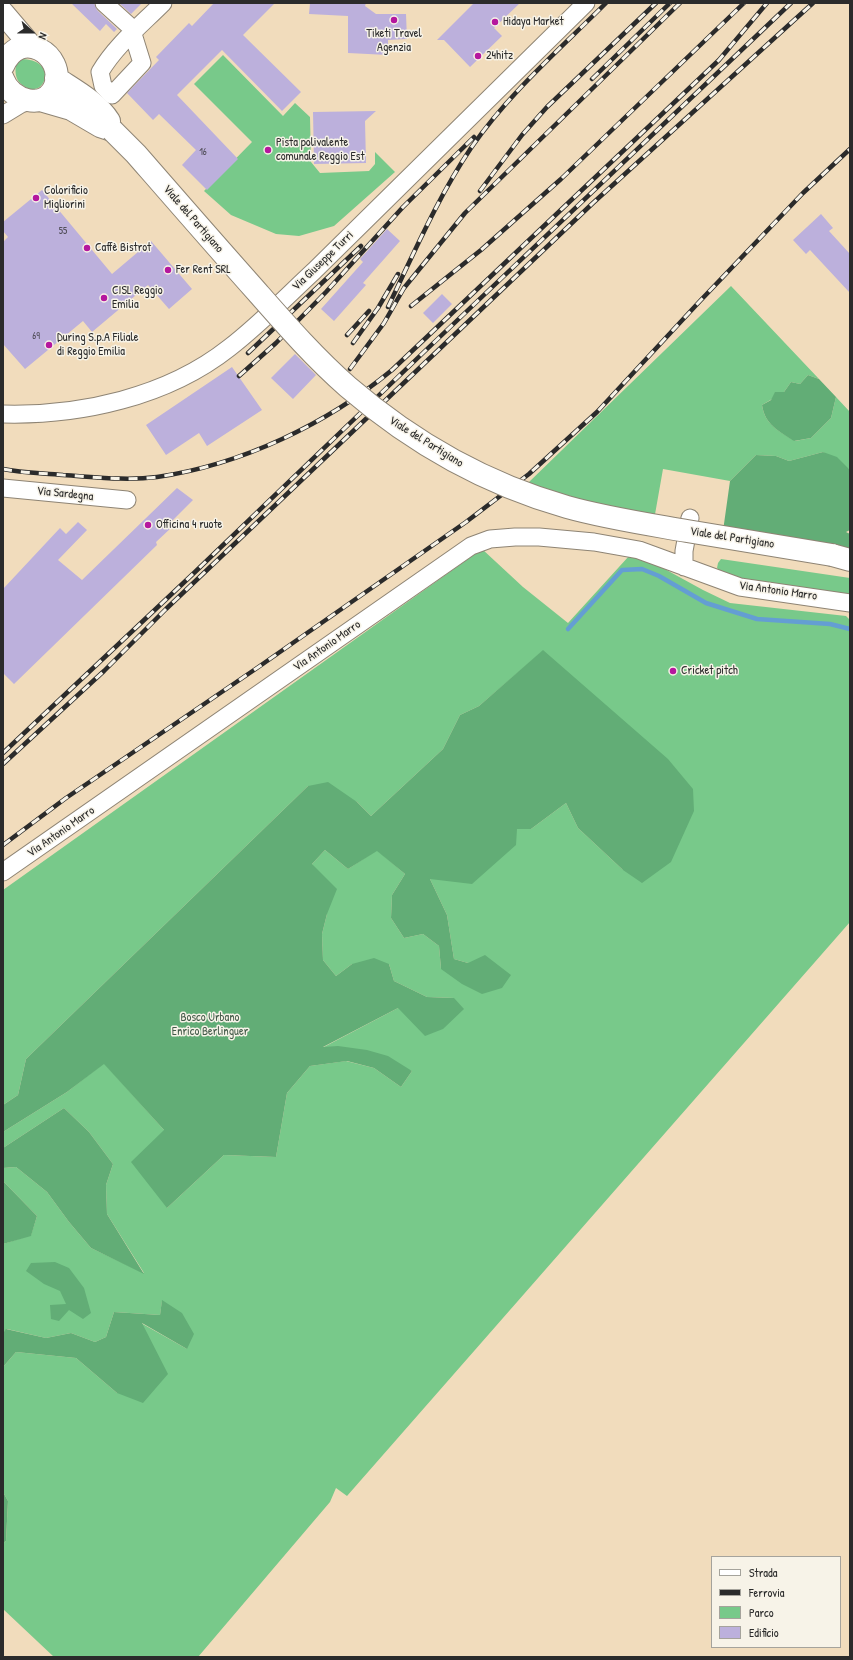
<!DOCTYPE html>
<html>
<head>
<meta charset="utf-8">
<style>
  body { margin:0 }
  #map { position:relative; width:853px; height:1660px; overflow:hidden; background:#f1dcbc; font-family:"Patrick Hand",sans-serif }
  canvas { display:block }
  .frame { position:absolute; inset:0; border:4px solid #2b2b2b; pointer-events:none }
  .legend { position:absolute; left:711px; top:1556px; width:130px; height:92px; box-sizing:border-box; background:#f7f3e8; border:1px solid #a5a39c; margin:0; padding:5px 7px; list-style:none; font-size:12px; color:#2b2b2b }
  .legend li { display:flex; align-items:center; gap:8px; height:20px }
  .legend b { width:20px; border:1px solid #a5a39c }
  .north { position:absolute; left:12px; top:12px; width:40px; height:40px; -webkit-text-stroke:3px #f7f3e8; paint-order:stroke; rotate:111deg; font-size:11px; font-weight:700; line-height:16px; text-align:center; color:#2b2b2b }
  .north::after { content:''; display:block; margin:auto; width:14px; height:18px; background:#2b2b2b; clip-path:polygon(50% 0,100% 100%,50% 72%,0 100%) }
</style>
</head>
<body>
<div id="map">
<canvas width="853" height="1660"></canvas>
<div class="frame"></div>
<ul class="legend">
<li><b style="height:5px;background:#fff"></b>Strada</li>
<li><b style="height:5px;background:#2b2b2b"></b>Ferrovia</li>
<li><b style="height:11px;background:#78c98a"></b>Parco</li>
<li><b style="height:11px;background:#bcb0dc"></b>Edificio</li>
</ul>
<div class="north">N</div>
</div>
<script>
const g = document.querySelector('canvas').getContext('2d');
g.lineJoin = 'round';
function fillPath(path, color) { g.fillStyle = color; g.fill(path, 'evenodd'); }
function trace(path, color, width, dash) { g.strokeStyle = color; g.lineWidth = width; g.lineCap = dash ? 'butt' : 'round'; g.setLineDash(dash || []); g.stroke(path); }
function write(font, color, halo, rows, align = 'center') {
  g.font = font + ' "Patrick Hand",sans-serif'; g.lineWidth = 3; g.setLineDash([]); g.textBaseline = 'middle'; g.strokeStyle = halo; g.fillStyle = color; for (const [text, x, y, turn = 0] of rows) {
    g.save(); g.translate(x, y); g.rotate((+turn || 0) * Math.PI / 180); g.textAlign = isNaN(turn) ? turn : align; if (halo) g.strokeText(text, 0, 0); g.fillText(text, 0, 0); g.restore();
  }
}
fillPath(new Path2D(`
  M 223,55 L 283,116 L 295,103 L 310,117 L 311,162 L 320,173 L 369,171 L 375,164 L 375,152 L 395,172 L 334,226 L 299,236 L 276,234 L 231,215 L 204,191 L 252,142 L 194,84 Z
  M 22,59 C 61,60 44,104 21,84 C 15,79 15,71 16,64 Z
  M 731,286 L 819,379 L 808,375 L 800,384 L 791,382 L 784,392 L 762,405 C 765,425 779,431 795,441 L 811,438 L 831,418 L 836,397 L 850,412 L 850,470 L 823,452 L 789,461 L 776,456 L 756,455 L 730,481 L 663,469 L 654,520 L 624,514 L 528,483 Z
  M 482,549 L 523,587 L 568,623 L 629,556 L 661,567 L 703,590 L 730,603 L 846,616 L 850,620 L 850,922 L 347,1496 L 336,1488 L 330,1502 L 198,1657 L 54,1657 L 3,1609 L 3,1543 L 6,1541 L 8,1501 L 3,1492 L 3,1367 L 16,1352 L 76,1358 L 117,1393 L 141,1323 L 187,1349 L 162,1301 L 160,1315 L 114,1312 L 106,1337 L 95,1342 L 71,1333 L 46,1338 L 7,1329 L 3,1333 L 3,1288 L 4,1288 L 3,1244 L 31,1235 L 37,1216 L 3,1181 L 3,1168 L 16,1167 L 47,1192 L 69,1222 L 91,1248 L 144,1273 L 107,1214 L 106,1185 L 113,1164 L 89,1132 L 64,1108 L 3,1148 L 3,1132 L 67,1092 L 104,1063 L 164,1130 L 167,1208 L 224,1155 L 276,1157 L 287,1093 L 310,1066 L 346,1061 L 374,1068 L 401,1087 L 412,1071 L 322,1048 L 398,1008 L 454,998 L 427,997 L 394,981 L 389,964 L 352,964 L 336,976 L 323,960 L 322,934 L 327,914 L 312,864 L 325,850 L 348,869 L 377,850 L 405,874 L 392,895 L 391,918 L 404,938 L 423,934 L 439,946 L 441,969 L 468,963 L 454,959 L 447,915 L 430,879 L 517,829 L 531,829 L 566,803 L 578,828 L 623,870 L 543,651 L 479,706 L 460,715 L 443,749 L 371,816 L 357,802 L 308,786 L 26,1059 L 18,1095 L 3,1105 L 3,890 Z
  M 721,559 L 850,578 L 850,597 L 726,577 L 717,568 L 718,563 Z`), '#78c98a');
fillPath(new Path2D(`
  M 808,375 L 819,379 L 836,397 L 831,418 L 811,438 L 794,441 C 779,431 765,425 762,405 L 771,400 L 775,392 L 784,392 L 791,382 L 800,384 Z
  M 823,452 L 837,457 L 850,470 L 850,530 L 846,532 L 850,534 L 850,553 L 723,531 L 730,481 L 756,455 L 776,456 L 789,461 Z
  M 543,650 L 668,759 L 693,789 L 694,811 L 671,862 L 642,883 L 623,870 L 578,828 L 566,803 L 531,829 L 517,829 L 516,845 L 472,884 L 430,879 L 447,915 L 454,959 L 468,963 L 485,955 L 511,975 L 502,988 L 482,994 L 462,984 L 441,969 L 439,946 L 423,934 L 404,938 L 391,918 L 392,895 L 405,874 L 377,851 L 348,869 L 325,850 L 312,864 L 337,889 L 327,914 L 322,934 L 323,960 L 336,976 L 352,964 L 374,958 L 389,964 L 394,981 L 427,997 L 454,998 L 464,1009 L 443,1029 L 425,1036 L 398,1008 L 323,1047 L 338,1046 L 367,1050 L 388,1056 L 412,1071 L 401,1087 L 374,1068 L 347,1061 L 310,1066 L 287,1093 L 276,1157 L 224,1155 L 167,1208 L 131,1162 L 164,1130 L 104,1064 L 67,1092 L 3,1132 L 3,1105 L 18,1095 L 26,1059 L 308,786 L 328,782 L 357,802 L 371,816 L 443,749 L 460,715 L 479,706 Z
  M 64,1108 L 89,1132 L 113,1164 L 106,1185 L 107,1214 L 144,1274 L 91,1248 L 69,1222 L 47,1192 L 16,1167 L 3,1168 L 3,1148 Z
  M 3,1181 L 37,1216 L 31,1236 L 3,1244 Z
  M 55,1262 L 69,1268 L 84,1288 L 91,1313 L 83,1319 L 69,1310 L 59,1321 L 51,1319 L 50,1305 L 66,1304 L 60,1291 L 44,1284 L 26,1271 L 31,1263 Z
  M 162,1300 L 182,1313 L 194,1334 L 187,1349 L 142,1323 L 168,1374 L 143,1403 L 117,1393 L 76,1358 L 16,1352 L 3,1367 L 3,1333 L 6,1329 L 46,1338 L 71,1333 L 95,1342 L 106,1337 L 114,1312 L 160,1315 Z
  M 3,1492 L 8,1501 L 6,1541 L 3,1543 Z`), '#62ad76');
trace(new Path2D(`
  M 568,629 L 622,570 L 642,569 L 659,576 L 706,603 L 757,619 L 830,624 L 850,629`), '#649ed3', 4.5);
fillPath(new Path2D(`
  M 71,3 L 94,3 L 97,10 L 117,29 L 114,32 L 106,24 L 100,31 Z
  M 119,3 L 142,3 L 131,14 Z
  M 214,3 L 275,3 L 243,35 L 301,92 L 282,111 L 222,50 L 177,95 L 238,159 L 207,190 L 182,165 L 196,150 L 159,114 L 153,120 L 127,93 L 159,60 L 156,57 L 189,23 L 192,26 Z
  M 310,3 L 366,3 L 365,6 L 376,14 L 406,14 L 407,39 L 388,40 L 388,55 L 348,53 L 348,16 L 309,14 Z
  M 474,3 L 520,3 L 494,28 L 502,36 L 470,67 L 444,40 L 437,40 Z
  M 376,111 L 365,121 L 366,163 L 314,164 L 313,112 Z
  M 42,190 L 112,274 L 151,241 L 192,289 L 169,309 L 148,285 L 92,332 L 83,321 L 25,369 L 3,344 L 3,242 L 8,237 L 3,231 L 3,222 Z
  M 821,214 L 833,228 L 829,231 L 850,254 L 850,293 L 810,250 L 806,254 L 793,240 Z
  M 387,229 L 400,241 L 363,283 L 366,285 L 334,321 L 321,309 L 363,262 L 360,259 Z
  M 442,294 L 452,304 L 433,323 L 423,313 Z
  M 295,354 L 316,375 L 293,399 L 271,378 Z
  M 232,367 L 262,410 L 207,446 L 199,433 L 166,455 L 146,425 Z
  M 177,488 L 193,500 L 168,525 L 171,528 L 156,542 L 157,545 L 14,684 L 3,673 L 3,589 L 60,528 L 66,534 L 78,522 L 87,530 L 58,560 L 82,580 Z`), '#bcb0dc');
const minor = new Path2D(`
  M 104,3 L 135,31
  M 133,34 L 142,63 L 112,95 L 103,86 L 100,72 C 116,45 141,25 163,3
  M 3,115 L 21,104 L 30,101
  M 3,414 C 80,416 167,397 229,348 C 259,325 286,297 314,271 L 586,3
  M 3,488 L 127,500
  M 684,567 L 684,551 L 690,518
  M 3,872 L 471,546 L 490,539 L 515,537 L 539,537 L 594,542 L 639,550 L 740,587 L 850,603`);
const major = new Path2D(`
  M 3,13 L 31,46
  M 3,66 C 20,26 66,55 55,86 C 45,112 10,100 3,79
  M 56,78 C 74,90 97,102 109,121
  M 40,100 L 71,109 L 100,126 L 112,130
  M 832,555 L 850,560`);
trace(minor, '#8e8474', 19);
trace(major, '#8e8474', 24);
trace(minor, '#fff', 17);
trace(major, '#fff', 22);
const rail = new Path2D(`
  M 592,79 L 670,3
  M 480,191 L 522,135 L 547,107 L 656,3
  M 411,306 L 481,250 L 561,179 L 744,3
  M 388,307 C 414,253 438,197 471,148 C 509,93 560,49 606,3
  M 347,335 L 369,311
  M 353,343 L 378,308 L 398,274
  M 248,353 L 361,246
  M 350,369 L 384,323 L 404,288 L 465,213 L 680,3
  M 239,376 L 276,343 L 326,292 L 403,207 L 474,137
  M 3,469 C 23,473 43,473 63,475 C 95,477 126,481 157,477 C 241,465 327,424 392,370 L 719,60 L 767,3
  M 3,753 L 195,572 L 425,351 L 791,3
  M 3,764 L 104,671 L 166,609 L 593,203 L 813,3
  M 3,845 L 66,798 L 257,668 L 466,522 L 529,474 L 597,412 L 700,301 L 803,193 L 850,149`);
trace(rail, '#2b2b2b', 4.5);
trace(rail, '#f7f3e8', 3, [9]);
const majorBridge = new Path2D(`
  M 112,130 L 136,154 C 177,201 217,247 258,293 C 287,326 315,358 348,387 C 412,442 486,484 567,507 C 606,518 647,524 687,531 C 735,539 783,547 832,555`);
trace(majorBridge, '#8e8474', 24, []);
trace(majorBridge, '#fff', 22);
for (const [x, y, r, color] of [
  [394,20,4,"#b5179e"],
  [495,22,4,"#b5179e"],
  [478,56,4,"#b5179e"],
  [268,150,4,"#b5179e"],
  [36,198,4,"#b5179e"],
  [87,248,4,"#b5179e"],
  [168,270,4,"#b5179e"],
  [104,298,4,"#b5179e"],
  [49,345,4,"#b5179e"],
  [148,525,4,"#b5179e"],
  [673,671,4,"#b5179e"]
]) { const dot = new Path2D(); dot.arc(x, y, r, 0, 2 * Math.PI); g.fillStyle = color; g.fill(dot); trace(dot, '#f7f3e8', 1.5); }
write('10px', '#4f4c57', null, [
  ["16",203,152],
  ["55",63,231],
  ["69",36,336]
]);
write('12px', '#2b2b2b', '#f7f3e8', [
  ["Hidaya Market",503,22],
  ["Tiketi Travel",394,34,"center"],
  ["Agenzia",394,48,"center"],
  ["24hitz",486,56],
  ["Pista polivalente",276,143],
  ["comunale Reggio Est",276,157],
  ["Colorificio",44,191],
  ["Migliorini",44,205],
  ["Caffè Bistrot",95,248],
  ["Fer Rent SRL",176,270],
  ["CISL Reggio",112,291],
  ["Emilia",112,305],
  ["During S.p.A Filiale",57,338],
  ["di Reggio Emilia",57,352],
  ["Officina 4 ruote",156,525],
  ["Cricket pitch",681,671]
], 'left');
write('12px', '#2b2b2b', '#f7f3e8', [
  ["Viale del Partigiano",193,219,49],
  ["Via Giuseppe Turri",323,261,-44],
  ["Viale del Partigiano",426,442,32],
  ["Via Sardegna",65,494,6],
  ["Viale del Partigiano",732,538,9],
  ["Via Antonio Marro",778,591,8],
  ["Via Antonio Marro",327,646,-35],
  ["Via Antonio Marro",61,832,-35]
]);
write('12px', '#425a48', '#f7f3e8', [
  ["Bosco Urbano",210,1018],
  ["Enrico Berlinguer",210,1032]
]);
</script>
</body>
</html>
